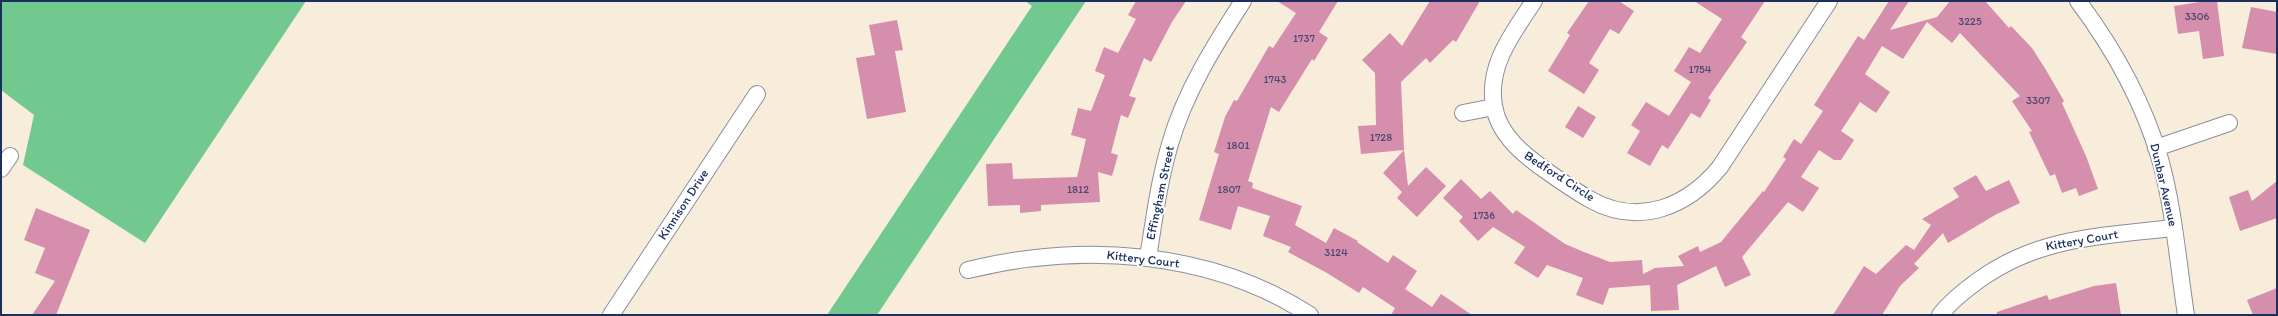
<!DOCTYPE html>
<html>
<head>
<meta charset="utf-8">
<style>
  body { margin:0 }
  #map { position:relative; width:2278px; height:316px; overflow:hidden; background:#f8ecdb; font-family:Itim,sans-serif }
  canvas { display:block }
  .frame { position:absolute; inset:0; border:2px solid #1b2f5e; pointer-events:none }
</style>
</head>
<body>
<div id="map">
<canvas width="2278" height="316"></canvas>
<div class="frame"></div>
</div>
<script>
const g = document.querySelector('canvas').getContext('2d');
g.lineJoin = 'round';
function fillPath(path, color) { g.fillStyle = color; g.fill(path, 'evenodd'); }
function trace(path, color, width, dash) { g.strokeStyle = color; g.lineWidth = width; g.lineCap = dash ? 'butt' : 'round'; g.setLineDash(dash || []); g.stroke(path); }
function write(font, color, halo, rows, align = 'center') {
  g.font = font + ' Itim,sans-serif'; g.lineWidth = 4; g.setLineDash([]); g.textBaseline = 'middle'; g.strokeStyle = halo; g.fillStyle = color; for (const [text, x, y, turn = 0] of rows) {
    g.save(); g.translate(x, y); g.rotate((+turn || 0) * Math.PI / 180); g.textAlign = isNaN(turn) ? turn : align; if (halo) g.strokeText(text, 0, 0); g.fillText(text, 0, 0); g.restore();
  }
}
fillPath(new Path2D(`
  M 1,1 L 306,1 L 145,243 L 23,165 L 34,115 L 1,90 Z
  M 1025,1 L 1086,1 L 877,315 L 827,315 L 1032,6 Z`), '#72c98f');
fillPath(new Path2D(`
  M 1136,1 L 1186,1 L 1172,22 L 1151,62 L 1144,58 L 1129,96 L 1136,98 L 1128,118 L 1121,115 L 1111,153 L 1118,155 L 1112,176 L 1098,172 L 1100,202 L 1041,205 L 1041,211 L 1020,213 L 1020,205 L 988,206 L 986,164 L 1012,163 L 1013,179 L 1077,177 L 1086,139 L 1071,135 L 1078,108 L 1091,111 L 1105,75 L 1095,71 L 1104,47 L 1118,53 L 1136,19 L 1128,15 Z
  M 1277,1 L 1338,1 L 1319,32 L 1328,38 L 1314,61 L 1312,59 L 1279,112 L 1271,107 L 1248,181 L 1253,183 L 1252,188 L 1302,206 L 1295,225 L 1326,243 L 1334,228 L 1358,241 L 1357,242 L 1388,263 L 1393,255 L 1417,271 L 1405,289 L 1432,307 L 1441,294 L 1472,315 L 1391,315 L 1395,308 L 1363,287 L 1359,293 L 1327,273 L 1288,252 L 1291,247 L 1263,236 L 1270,216 L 1238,206 L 1231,230 L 1199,220 L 1219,154 L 1214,152 L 1225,117 L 1234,100 L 1237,101 L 1269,46 L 1273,48 L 1296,13 Z
  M 1430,1 L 1480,1 L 1456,42 L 1453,40 L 1430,63 L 1426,58 L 1401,82 L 1404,150 L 1361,154 L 1358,126 L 1376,125 L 1375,73 L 1362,60 L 1390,33 L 1402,46 Z
  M 1589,1 L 1619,1 L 1634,11 L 1619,34 L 1610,29 L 1589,63 L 1599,70 L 1584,94 L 1548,71 L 1570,35 L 1567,33 Z
  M 1694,1 L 1765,1 L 1741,37 L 1747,42 L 1708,98 L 1711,100 L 1700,118 L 1691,113 L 1668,149 L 1662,145 L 1650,166 L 1627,153 L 1640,131 L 1631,125 L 1646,102 L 1669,116 L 1691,82 L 1674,71 L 1689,47 L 1700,53 L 1722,19 Z
  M 1889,1 L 1909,1 L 1890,30 L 1937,17 L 1950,1 L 1985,1 L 2009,28 L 2011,26 L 2032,48 L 2046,70 L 2064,101 L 2062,103 L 2086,156 L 2098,189 L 2079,196 L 2076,188 L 2062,193 L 2055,174 L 2050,176 L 2029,132 L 2032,131 L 2012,101 L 2020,96 L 1960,33 L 1952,43 L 1927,22 L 1903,59 L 1882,46 L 1865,74 L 1890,92 L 1876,113 L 1860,102 L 1841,131 L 1854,140 L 1841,160 L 1834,160 L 1819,150 L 1801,177 L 1819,188 L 1803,212 L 1788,202 L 1742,257 L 1751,275 L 1725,287 L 1716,266 L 1677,285 L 1679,310 L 1651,311 L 1650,285 L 1609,288 L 1603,305 L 1576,295 L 1583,278 L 1547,265 L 1538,278 L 1514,263 L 1525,247 L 1493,227 L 1478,241 L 1459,221 L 1463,217 L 1443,198 L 1461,179 L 1481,199 L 1490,191 L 1513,214 L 1516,210 L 1565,244 L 1584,252 L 1610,262 L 1642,260 L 1643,274 L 1655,268 L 1684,266 L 1678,256 L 1698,246 L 1700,252 L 1721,242 L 1763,191 L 1764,192 L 1786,159 L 1783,157 L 1794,139 L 1801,144 L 1823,111 L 1814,105 L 1858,36 L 1864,40 Z
  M 2206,1 L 2217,1 L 2224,56 L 2203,59 L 2199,31 L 2178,34 L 2174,6 Z
  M 2251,7 L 2277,12 L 2277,54 L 2242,48 Z
  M 897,20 L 903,50 L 895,51 L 906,112 L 867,119 L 856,58 L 875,55 L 869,25 Z
  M 1578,106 L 1596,117 L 1583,138 L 1565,127 Z
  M 1404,150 L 1408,186 L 1426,167 L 1446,186 L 1417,217 L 1397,198 L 1402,192 L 1383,173 Z
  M 1976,175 L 1986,191 L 2009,180 L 2020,203 L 1995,215 L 1948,243 L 1943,233 L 1914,264 L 1919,268 L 1900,286 L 1882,315 L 1833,315 L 1864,266 L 1876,274 L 1906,245 L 1914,250 L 1931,225 L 1922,219 L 1959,197 L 1953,188 Z
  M 2277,181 L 2277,218 L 2240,231 L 2229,197 L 2248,190 L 2252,201 Z
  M 36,208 L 90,230 L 56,315 L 32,315 L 55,281 L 35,273 L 45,248 L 24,240 Z
  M 2116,283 L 2121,315 L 1997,315 L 1997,312 L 2047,295 L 2049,300 L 2094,286 Z
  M 2277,288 L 2277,315 L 2253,315 L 2247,300 Z`), '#d58eac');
const minor = new Path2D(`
  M 1534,1 C 1513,33 1487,65 1494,106 C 1499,136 1525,156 1548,172 C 1562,182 1577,192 1591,200 C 1640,227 1688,206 1720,167 L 1829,1
  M 2078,1 C 2114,49 2143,101 2160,159 C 2174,209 2178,263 2186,315
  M 1463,113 L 1494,107
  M 2156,148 L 2229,123
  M 1,169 L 10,156
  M 1148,258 C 1154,220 1159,181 1170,144 C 1185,92 1214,46 1243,1
  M 968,270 C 1081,242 1210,250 1310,315
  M 611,315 L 757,94
  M 1940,315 C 1950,302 1965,290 1979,280 C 2038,237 2102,236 2173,228`);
trace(minor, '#8a8e9c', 18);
trace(minor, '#fff', 16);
write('11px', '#4a4772', null, [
  ["3306",2197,17],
  ["3225",1970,22],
  ["1737",1304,39],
  ["1754",1700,70],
  ["1743",1275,80],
  ["3307",2038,101],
  ["1728",1381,138],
  ["1801",1238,146],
  ["1812",1078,190],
  ["1807",1229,190],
  ["1736",1484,216],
  ["3124",1336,253]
]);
write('13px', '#1b2f5e', '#fff', [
  ["Bedford Circle",1559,177,33],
  ["Dunbar Avenue",2163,185,77],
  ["Effingham Street",1161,193,-78],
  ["Kinnison Drive",684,205,-57],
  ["Kittery Court",2082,241,-10],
  ["Kittery Court",1143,260,7]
]);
</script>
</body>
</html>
